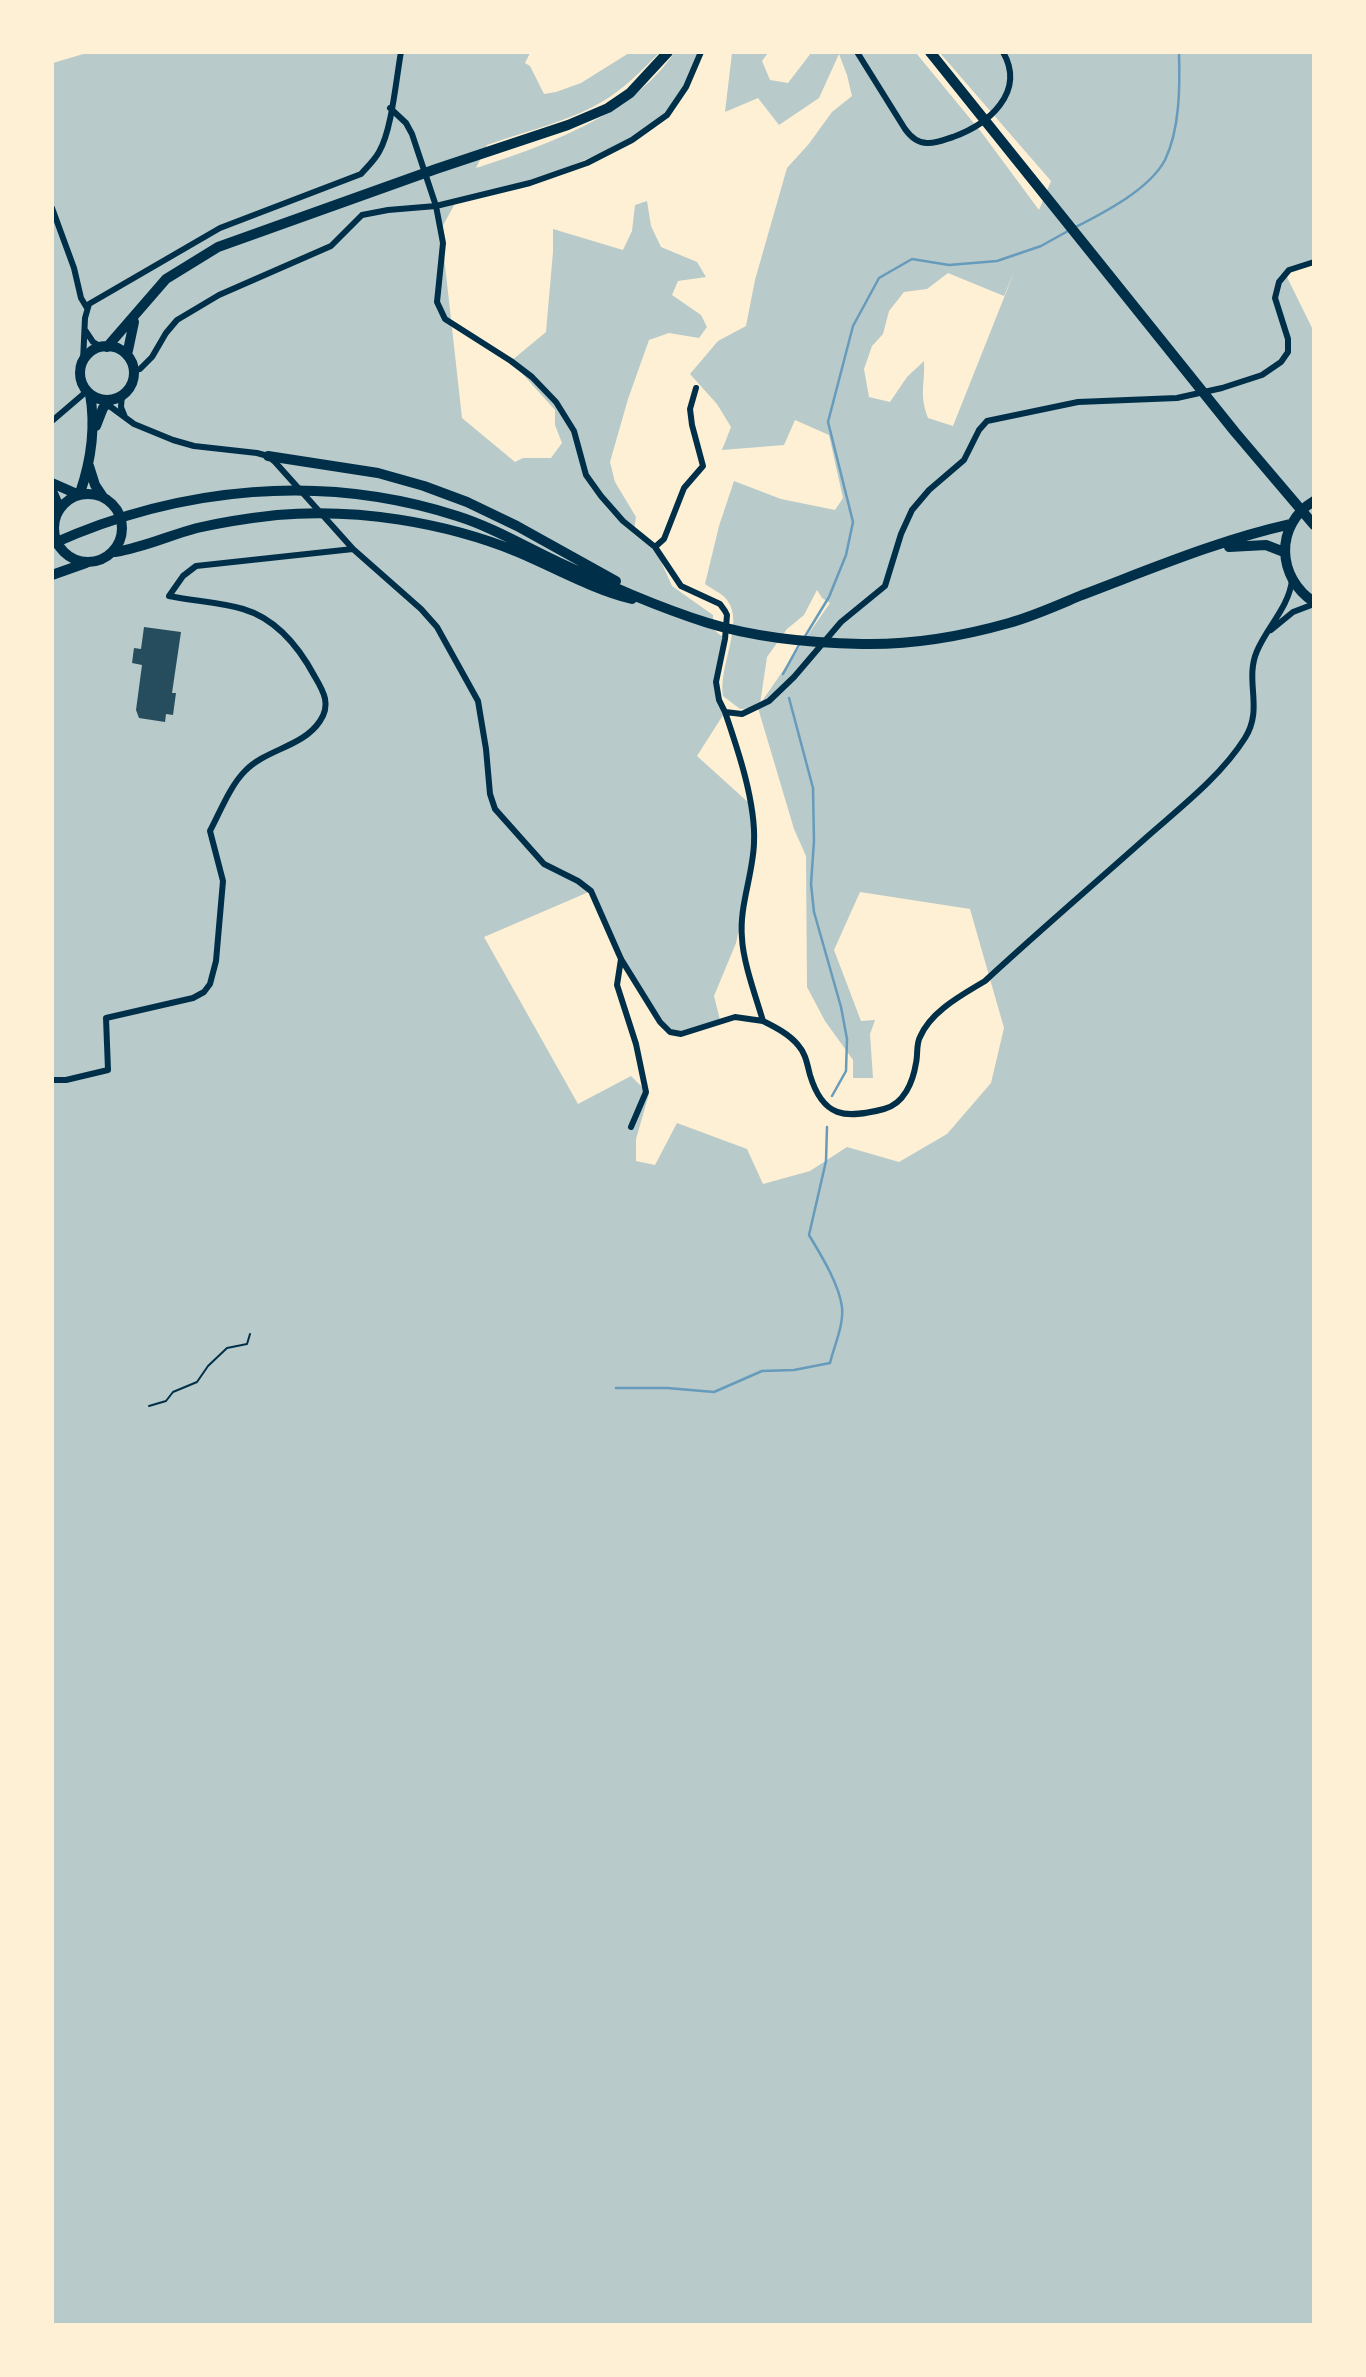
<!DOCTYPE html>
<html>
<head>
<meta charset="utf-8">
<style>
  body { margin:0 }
  #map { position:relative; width:1366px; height:2377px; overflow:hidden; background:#fdf0d5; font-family:Karla,sans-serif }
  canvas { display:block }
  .frame { position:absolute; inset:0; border:54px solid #fdf0d5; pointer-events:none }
</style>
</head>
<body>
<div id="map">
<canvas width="1366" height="2377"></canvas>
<div class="frame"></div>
</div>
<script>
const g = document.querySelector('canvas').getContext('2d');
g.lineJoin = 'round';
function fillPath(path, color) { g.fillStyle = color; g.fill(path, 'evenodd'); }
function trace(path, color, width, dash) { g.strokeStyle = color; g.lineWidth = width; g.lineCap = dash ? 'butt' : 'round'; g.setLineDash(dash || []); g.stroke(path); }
fillPath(new Path2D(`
  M 90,52 L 530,53 L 525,63 L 530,66 L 544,94 L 556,92 L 581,83 L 629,53 L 659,53 C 642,70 626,87 605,100 C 571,121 526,131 487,145 L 476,168 C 545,146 632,115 674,53 L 700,53 L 686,87 L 669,113 L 654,128 L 625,143 L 530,183 L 457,200 L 441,229 L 462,418 L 515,462 L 523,458 L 551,458 L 562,443 L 555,425 L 555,410 L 511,361 L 546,332 L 553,252 L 553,229 L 623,250 L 632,231 L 635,205 L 647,201 L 651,226 L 661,247 L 697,262 L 706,277 L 678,281 L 672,295 L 701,315 L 707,327 L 699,338 L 669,333 L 649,340 L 628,399 L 610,462 L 615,482 L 636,517 L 634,530 L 644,538 L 659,557 L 672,586 L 713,615 L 713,629 L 725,639 L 716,682 L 725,712 L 697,756 L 750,804 L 754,841 L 751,872 L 736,943 L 714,996 L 720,1020 C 708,1024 690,1035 678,1034 C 650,1031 603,918 591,891 L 484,937 L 578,1104 L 631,1076 L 649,1094 L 636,1139 L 636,1161 L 655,1165 L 677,1123 L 747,1149 L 763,1184 L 810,1171 L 847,1147 L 899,1162 L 947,1134 L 991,1083 L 1004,1028 L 970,909 L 860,892 L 834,950 L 861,1021 L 875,1020 L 870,1034 L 873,1078 L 853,1078 L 853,1060 L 825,1021 L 807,987 L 806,856 L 794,829 L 758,708 L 740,709 L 723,696 C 718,666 745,623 727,600 C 723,594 712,589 705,584 L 719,526 L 734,481 L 781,499 L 835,510 L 843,498 L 829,435 L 795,420 L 784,445 L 722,450 L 731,427 L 717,404 L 690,374 L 718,341 L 746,326 L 755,280 L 787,168 L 808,145 L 832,112 L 852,96 L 847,75 L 839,54 L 819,98 L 779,125 L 758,98 L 725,112 L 732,53 L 768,53 L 762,61 L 770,80 L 788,83 L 811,53 L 916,53 L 982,133 L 1039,210 L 1051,181 L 940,53 L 1313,53 L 1313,262 L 1307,263 L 1286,275 L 1314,332 L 1313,2324 L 53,2324 L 53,63 ZM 1015,270 L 953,426 L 928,418 C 919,394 925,386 924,361 L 907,377 L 890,402 L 869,397 L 864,369 L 872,346 L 883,334 L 889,311 L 904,292 L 927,289 L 948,273 L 1004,296 ZM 817,590 L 822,598 L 830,603 L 760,704 L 767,657 L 787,629 L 804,615 Z`), '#b9caca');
trace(new Path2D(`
  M 1074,228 C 1103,213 1149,190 1165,160 C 1180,129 1180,86 1179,52
  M 804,638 L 829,597 L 846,555 L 853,522 L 828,422 L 853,326 L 879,278 L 912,259 L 949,265 L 997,261 L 1041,246 L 1068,231
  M 783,674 L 800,643
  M 789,698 L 813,788 L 814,841 L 811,884 L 814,912 L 841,1007 L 847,1039 L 846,1071 L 832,1096
  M 616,1388 L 667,1388 L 714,1392 L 762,1371 L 794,1370 L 830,1363 C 834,1346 844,1325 842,1307 C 839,1284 821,1255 809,1235 L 826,1161 L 827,1127`), '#669bbc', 2.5);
fillPath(new Path2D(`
  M 144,627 L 181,632 L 172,693 L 176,693 L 173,715 L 166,714 L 165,722 L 139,718 L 136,710 L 142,665 L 132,663 L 134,648 L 141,649 Z`), '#264d5e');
trace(new Path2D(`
  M 149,1406 L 166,1401 L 173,1392 L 197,1382 L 208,1366 L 227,1348 L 247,1344 L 250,1334`), '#003049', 2);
trace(new Path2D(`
  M 857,52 L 905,129 C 910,136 917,143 927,143 C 935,144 946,139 953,137 C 989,124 1026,92 1003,52
  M 390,108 L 406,123 L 412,134 L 436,206 L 443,243 L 437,302 L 445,319 L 511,361 L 532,377 L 556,402 L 574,431 L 586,475 L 601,496 L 623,521 L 655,547 L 681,586 L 720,604 L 725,611 L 727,615 L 725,639 L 716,682 L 719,700 L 725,712 L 742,714 L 769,701 L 794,677 L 841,622 L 885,586 L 901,534 L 912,510 L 929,490 L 964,460 L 979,430 L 987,421 L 1078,402 L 1177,398 L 1222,388 L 1262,375 L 1281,362 L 1288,352 L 1288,339 L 1275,298 L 1279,282 L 1289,270 L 1314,262
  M 52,208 L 74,268 L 81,298 L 87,308
  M 85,330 L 93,342 L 102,347
  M 83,361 L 85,318 L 89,304 L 220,228 L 361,174 C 367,167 374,161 379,152 C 392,130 396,79 401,52
  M 134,371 L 140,369 L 152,357 L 166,333 L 177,320 L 219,295 L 331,246 L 362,215 L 388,210 L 436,206 L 530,183 L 587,163 L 632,140 L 667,115 L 686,87 L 701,52
  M 122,395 L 121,407 L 125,417
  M 100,399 L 134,424 L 173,440 L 194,446 L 257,453 L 268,456 L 275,462 L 353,549 L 421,609 L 437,627 L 478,701 L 486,749 L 490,794 L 495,809 L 544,864 L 578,881 L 591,891 L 621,959 L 660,1022 L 670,1032 L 681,1034 L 735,1017 L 763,1021 C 756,997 743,962 742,938 C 739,906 753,875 754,843 C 756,803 738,750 725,712
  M 52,421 L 87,391
  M 655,547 L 664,539 L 684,488 L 703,466 L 692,425 L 690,409 L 696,388
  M 1271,630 L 1293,612 L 1314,604
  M 621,959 L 617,985 L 636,1044 L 646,1092 L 631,1127
  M 763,1021 C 775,1027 789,1034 798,1045 C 806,1054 807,1064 810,1075 C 823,1118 845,1119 884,1109 C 904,1104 913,1082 916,1063 C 918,1055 916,1044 920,1037 C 931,1011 962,995 985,981 C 1038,932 1093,885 1148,836 C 1181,807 1221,776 1245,738 C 1264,708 1244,681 1257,651 C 1267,627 1289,607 1292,580
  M 52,1080 L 66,1080 L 108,1070 L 106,1018 L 193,998 L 204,992 L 210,984 L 216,961 L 223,881 L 210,831 C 220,812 230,786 245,771 C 266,749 303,747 320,721 C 331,705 324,692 315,677 C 299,647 277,619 243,609 C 219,602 193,601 169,596 L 183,576 L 196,566 L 353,549`), '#003049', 6);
trace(new Path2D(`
  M80 373a27 27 0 1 1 54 0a27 27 0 1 1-54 0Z
  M 107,347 L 166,279 L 218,247 L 436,169 L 568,125 L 608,108 L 630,93 L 668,52
  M 127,355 L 134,322
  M 96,426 L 103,408 L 111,400
  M 89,466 L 95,485 L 103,497
  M 52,483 L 77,494
  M 52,491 L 60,509
  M 80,493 C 91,461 96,428 90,394
  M54 528a34 34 0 1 1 68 0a34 34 0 1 1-68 0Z`), '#003049', 10);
trace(new Path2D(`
  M 930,52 L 1235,432 L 1314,525
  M 268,456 L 378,473 L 424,486 L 467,502 L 517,526 L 616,581
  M 1314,501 C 1274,525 1277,578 1314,602
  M 52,514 L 58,511
  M 52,544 C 181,486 323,473 457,516 C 492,527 524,546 558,562 C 606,584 657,607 708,623 C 757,638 811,643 862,644 C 910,645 963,636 1009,623 C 1034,616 1058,605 1082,595 C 1151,569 1219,540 1291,524
  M 1229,547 L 1266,545 L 1284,552
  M 115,552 C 143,548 170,535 197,528 C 223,522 250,518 277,515 C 356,508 444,522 518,552 C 556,568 592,589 632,599
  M 52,575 L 86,563`), '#003049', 10);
</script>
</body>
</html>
